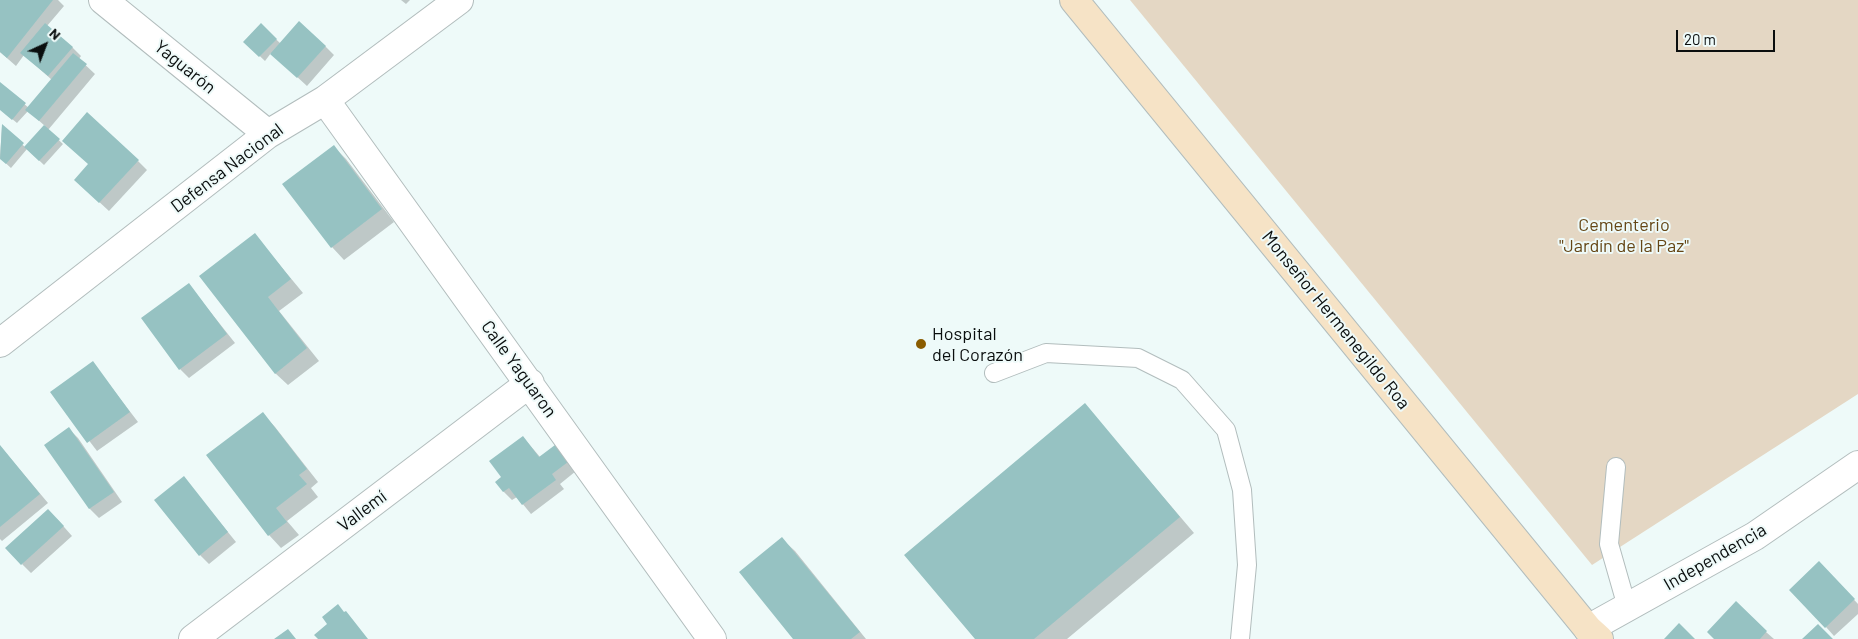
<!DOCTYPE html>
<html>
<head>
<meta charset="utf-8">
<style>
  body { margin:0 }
  #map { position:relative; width:1858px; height:639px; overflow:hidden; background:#eefaf9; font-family:Barlow,sans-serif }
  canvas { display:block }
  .north { position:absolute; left:20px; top:20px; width:50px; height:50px; -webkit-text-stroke:4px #eefaf9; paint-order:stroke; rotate:43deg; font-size:14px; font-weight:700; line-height:20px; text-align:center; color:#0a0e0e }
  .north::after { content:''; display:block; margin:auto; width:18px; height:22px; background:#0a0e0e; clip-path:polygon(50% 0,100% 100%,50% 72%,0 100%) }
  .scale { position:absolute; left:1676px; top:30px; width:99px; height:22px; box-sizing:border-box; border:2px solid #0a0e0e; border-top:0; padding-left:6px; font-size:15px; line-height:18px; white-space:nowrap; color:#0a0e0e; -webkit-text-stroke:4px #eefaf9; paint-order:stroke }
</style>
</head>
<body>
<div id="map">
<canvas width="1858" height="639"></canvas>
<div class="north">N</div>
<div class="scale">20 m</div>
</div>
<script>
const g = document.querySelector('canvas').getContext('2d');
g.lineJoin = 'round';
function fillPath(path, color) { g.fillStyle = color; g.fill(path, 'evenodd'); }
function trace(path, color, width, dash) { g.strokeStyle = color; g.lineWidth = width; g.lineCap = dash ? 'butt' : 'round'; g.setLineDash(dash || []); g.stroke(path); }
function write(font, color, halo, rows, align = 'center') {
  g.font = font + ' Barlow,sans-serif'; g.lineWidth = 4; g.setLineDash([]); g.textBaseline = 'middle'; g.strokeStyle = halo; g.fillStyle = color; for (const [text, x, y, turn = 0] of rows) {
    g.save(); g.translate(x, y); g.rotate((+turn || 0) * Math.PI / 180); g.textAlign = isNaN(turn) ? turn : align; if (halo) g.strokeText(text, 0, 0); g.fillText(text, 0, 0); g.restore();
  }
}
fillPath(new Path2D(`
  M 1130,0 L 1858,0 L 1858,394 L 1592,565 Z`), '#e4d7c4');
fillPath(new Path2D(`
  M 0,0 L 58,0 L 64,6 L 47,26 L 72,47 L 81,56 L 79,59 L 95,74 L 48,130 L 63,144 L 44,165 L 27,149 L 11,168 L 0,158 L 2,126 L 25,147 L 45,126 L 28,111 L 17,123 L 0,109 L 0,84 L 29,108 L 52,80 L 24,55 L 16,66 L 0,52 Z
  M 401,0 L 410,0 L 406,4 Z
  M 261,25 L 281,44 L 325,46 L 334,55 L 307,86 L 271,53 L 265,61 L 245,42 Z
  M 334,147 L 346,159 L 394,222 L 344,260 L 332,247 Z
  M 138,161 L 147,170 L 109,211 L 84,188 Z
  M 255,235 L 303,293 L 279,311 L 319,361 L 288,385 L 275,373 Z
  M 189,285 L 235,343 L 189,378 L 180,369 Z
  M 93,363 L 138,422 L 97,451 L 52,392 Z
  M 1085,405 L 1194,533 L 1067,639 L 976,639 Z
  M 263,414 L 275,427 L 318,482 L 311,488 L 318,497 L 287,521 L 299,535 L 281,548 L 269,535 Z
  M 69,429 L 78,438 L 122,502 L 99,518 L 90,509 L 46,445 Z
  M 523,437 L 540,457 L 555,447 L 576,471 L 560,484 L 564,489 L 531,514 L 517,497 L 512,500 L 503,491 L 502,477 Z
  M 0,446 L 48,503 L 2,541 L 0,539 Z
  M 184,478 L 236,542 L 209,564 L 200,555 Z
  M 57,519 L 72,536 L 31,573 L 22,564 Z
  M 782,539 L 795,551 L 866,639 L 794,639 Z
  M 1828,572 L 1858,604 L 1858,614 L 1834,636 L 1826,627 Z
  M 1736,603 L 1766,632 L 1774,639 L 1715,639 Z`), '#0003');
fillPath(new Path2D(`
  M 0,0 L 53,0 L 7,58 L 0,52 Z
  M 299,21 L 326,46 L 297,78 L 270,54 Z
  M 45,23 L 73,47 L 48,76 L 20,53 Z
  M 261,23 L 277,39 L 259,57 L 243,42 Z
  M 73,53 L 87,64 L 39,121 L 25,110 Z
  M 0,82 L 26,103 L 12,120 L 0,110 Z
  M 87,112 L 139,160 L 99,203 L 74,180 L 88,164 L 62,141 Z
  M 2,124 L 24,143 L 6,164 L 0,159 Z
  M 44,125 L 60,139 L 39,161 L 24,147 Z
  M 334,145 L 382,209 L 331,248 L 282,184 Z
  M 255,233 L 291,279 L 268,297 L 307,348 L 275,374 L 199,276 Z
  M 189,283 L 227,334 L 179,370 L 141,318 Z
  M 93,361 L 130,412 L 87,443 L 50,392 Z
  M 1085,403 L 1180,517 L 1034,639 L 975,639 L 904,555 Z
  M 263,412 L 307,469 L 299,475 L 307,484 L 276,508 L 287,522 L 268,536 L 206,455 Z
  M 69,427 L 114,492 L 89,509 L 44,445 Z
  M 523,436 L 539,457 L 555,445 L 568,462 L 552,474 L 556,480 L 522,505 L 509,488 L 503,492 L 495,482 L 501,477 L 489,461 Z
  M 0,445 L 40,494 L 0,527 Z
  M 184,476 L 228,532 L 199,556 L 154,500 Z
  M 48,509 L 64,526 L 21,565 L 5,548 Z
  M 782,537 L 860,632 L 851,639 L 793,639 L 739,572 Z
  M 1819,561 L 1855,599 L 1825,628 L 1789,590 Z
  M 1736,601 L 1767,631 L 1760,639 L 1714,639 L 1707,632 Z
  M 338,604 L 344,612 L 346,611 L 368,639 L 318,639 L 314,635 L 327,624 L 322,617 Z
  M 1679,623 L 1695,639 L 1664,639 Z
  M 1818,624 L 1833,639 L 1802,639 Z
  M 288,629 L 296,639 L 274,639 Z`), '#96c2c2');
const lane = new Path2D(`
  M 994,373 L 1046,353 L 1138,358 L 1182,380 L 1226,430 L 1242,490 L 1247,565 L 1240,639
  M 1616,467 L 1609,544 L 1627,607`);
const street = new Path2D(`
  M 103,0 L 268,134
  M 325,100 L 712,639
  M 0,343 L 268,134 L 325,100 L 459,0
  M 1588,629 L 1755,536 L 1858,465
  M 193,639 L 530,383`);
const secondary = new Path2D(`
  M 1074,0 L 1588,629 L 1599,639`);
trace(lane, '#b2bdbd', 20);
trace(street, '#b2bdbd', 30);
trace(secondary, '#b2bdbd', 30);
trace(lane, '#fff', 18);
trace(street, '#fff', 28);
trace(secondary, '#f6e3c6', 28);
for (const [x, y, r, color] of [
  [921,344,6,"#8a5c00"]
]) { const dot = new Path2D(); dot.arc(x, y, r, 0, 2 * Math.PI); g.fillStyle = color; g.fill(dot); trace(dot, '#eefaf9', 2); }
write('18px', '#0a0e0e', '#eefaf9', [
  ["Yaguarón",185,67,39],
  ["Defensa Nacional",227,168,-37],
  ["Monseñor Hermenegildo Roa",1336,320,51],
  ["Calle Yaguaron",519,369,54],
  ["Vallemí",362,511,-37],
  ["Independencia",1715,557,-30]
]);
write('18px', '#654615', '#eefaf9', [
  ["Cementerio",1624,225],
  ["\"Jardín de la Paz\"",1624,246]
]);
write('18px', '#0a0e0e', '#eefaf9', [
  ["Hospital",932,334],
  ["del Corazón",932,355]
], 'left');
</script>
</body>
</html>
